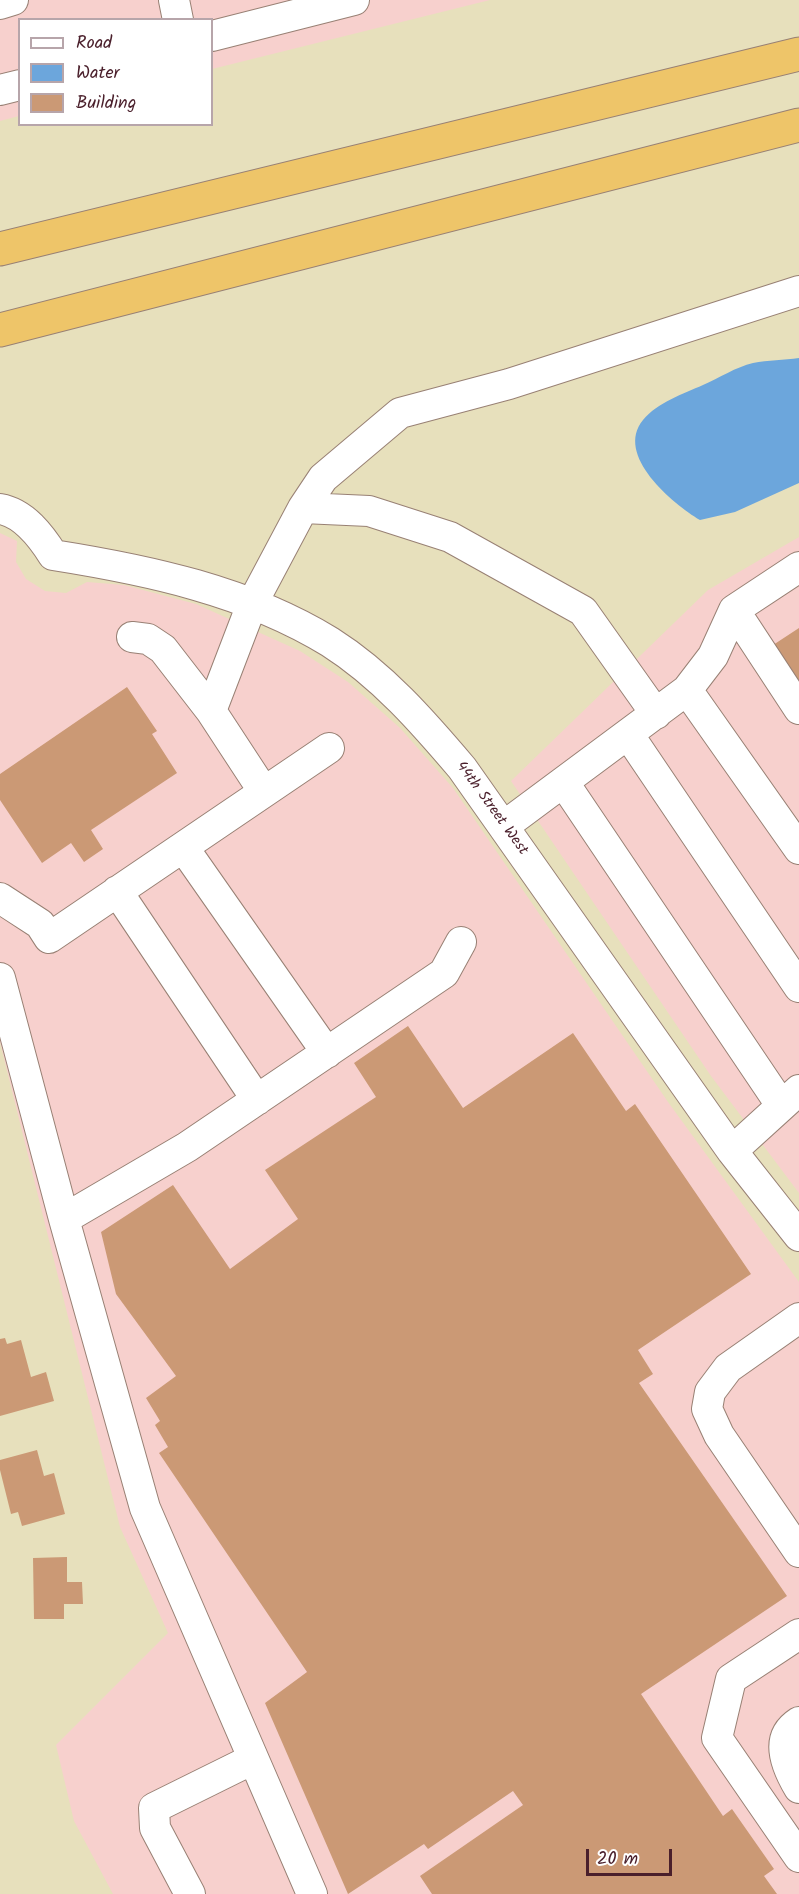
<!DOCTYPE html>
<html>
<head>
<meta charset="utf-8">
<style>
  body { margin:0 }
  #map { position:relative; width:799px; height:1894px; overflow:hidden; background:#e7e0bc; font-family:Kalam,sans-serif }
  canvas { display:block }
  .legend { position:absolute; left:18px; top:18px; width:195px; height:108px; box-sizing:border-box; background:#fff; border:2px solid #b7a5aa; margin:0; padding:8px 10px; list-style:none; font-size:18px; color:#4a1f2b }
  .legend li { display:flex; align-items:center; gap:12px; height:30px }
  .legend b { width:30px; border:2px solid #b7a5aa }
  .scale { position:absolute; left:586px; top:1849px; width:86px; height:27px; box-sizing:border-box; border:3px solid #4a1f2b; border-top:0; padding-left:8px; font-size:18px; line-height:21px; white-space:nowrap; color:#4a1f2b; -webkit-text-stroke:4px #fff; paint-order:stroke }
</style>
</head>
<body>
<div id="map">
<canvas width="799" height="1894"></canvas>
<ul class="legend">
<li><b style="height:8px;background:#fff"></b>Road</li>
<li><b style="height:16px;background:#6ca6dc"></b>Water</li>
<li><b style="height:16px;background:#cb9975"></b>Building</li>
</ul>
<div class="scale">20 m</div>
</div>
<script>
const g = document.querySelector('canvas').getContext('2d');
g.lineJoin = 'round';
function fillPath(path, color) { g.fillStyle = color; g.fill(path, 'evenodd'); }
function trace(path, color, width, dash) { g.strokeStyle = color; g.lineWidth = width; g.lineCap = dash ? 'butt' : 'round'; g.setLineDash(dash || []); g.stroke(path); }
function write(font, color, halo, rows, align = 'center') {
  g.font = font + ' Kalam,sans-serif'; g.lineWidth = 6; g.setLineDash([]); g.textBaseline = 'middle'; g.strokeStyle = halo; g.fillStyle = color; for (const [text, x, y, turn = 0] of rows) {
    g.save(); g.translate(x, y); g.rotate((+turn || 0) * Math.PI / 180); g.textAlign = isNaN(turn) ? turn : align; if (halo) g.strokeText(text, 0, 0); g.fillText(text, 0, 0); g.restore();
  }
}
fillPath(new Path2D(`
  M 0,0 L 490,0 L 212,69 L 212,20 L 20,20 L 19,116 L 0,121 Z
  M 0,533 L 17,541 L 16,562 L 26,579 L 45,591 L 66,593 L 87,582 L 124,585 L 196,604 L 300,651 L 348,682 L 400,728 L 453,788 L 668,1102 L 799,1282 L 799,1894 L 113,1894 L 74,1821 L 56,1745 L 168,1633 L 120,1527 L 0,1042 Z
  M 799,537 L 799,1193 L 711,1076 L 511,781 L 708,590 Z`), '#f7d0cd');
fillPath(new Path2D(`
  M 799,358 L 799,483 L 735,512 L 700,520 C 673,504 614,455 643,420 C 658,402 683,394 703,385 C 719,378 736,367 753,363 C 768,360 784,360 799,358 Z`), '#6ca6dc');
fillPath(new Path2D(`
  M 799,628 L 799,689 L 770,647 Z
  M 127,687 L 157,731 L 152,734 L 177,773 L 91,830 L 103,849 L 84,862 L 71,843 L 42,863 L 0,800 L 0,774 Z
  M 408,1026 L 463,1108 L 573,1033 L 626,1111 L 635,1104 L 751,1274 L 638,1350 L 653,1374 L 639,1383 L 787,1596 L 641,1694 L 723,1816 L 732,1809 L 774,1869 L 764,1876 L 777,1894 L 432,1894 L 420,1876 L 523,1805 L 513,1791 L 428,1849 L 424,1844 L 348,1894 L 265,1703 L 307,1672 L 159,1453 L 168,1447 L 155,1425 L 160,1421 L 146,1398 L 176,1376 L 116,1294 L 101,1232 L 173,1185 L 230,1269 L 298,1219 L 265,1170 L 376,1097 L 354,1063 Z
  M 5,1338 L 7,1344 L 21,1340 L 31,1377 L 46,1372 L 54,1401 L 0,1416 L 0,1339 Z
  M 37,1450 L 44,1476 L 54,1473 L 65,1514 L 22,1526 L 18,1512 L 11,1514 L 0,1470 L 0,1460 Z
  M 67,1557 L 67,1582 L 82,1582 L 83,1604 L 64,1604 L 64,1619 L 34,1619 L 33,1558 Z`), '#cb9975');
const minor = new Path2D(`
  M 174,0 L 178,20
  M 0,4 L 13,0
  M 212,36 L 354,0
  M 0,90 L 20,85
  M 303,508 L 369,511 L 450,537 L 583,611 L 656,714
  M 0,509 C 24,513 41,536 53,555 C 148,570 247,591 330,642 C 382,675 423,722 462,768 L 732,1151 L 799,1236
  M 734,610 L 799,709
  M 132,637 L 148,639 L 163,649 L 211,711 L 264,792
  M 687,690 L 799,849
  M 211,711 L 252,604 L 303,508 L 323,478 L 400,413 L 509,384 L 799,291
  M 628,734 L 799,987
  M 564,783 L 781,1105
  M 504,826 L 687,690 L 713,656 L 734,610 L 799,567
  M 183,847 L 327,1053
  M 117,891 L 257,1100
  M 0,898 L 40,924 L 49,938 L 329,748
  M 0,978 L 64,1219
  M 732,1151 L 799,1090
  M 799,1318 L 728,1368 L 710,1392 L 707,1409 L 719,1435 L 799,1552
  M 799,1634 L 731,1679 L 717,1738 L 799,1857
  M 799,1722 C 773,1739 787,1768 799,1788
  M 190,1894 L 155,1828 L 154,1808 L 253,1759
  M 312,1894 L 145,1508 L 64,1219 L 187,1147 L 444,973 L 461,942`);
const highway = new Path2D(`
  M 0,249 L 799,54
  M 0,330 L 799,125`);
trace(minor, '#988074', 32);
trace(highway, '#988074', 35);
trace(minor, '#fff', 30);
trace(highway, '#eec569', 33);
write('15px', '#4a1f2b', '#fff', [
  ["44th Street West",491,809,54]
]);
</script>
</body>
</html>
